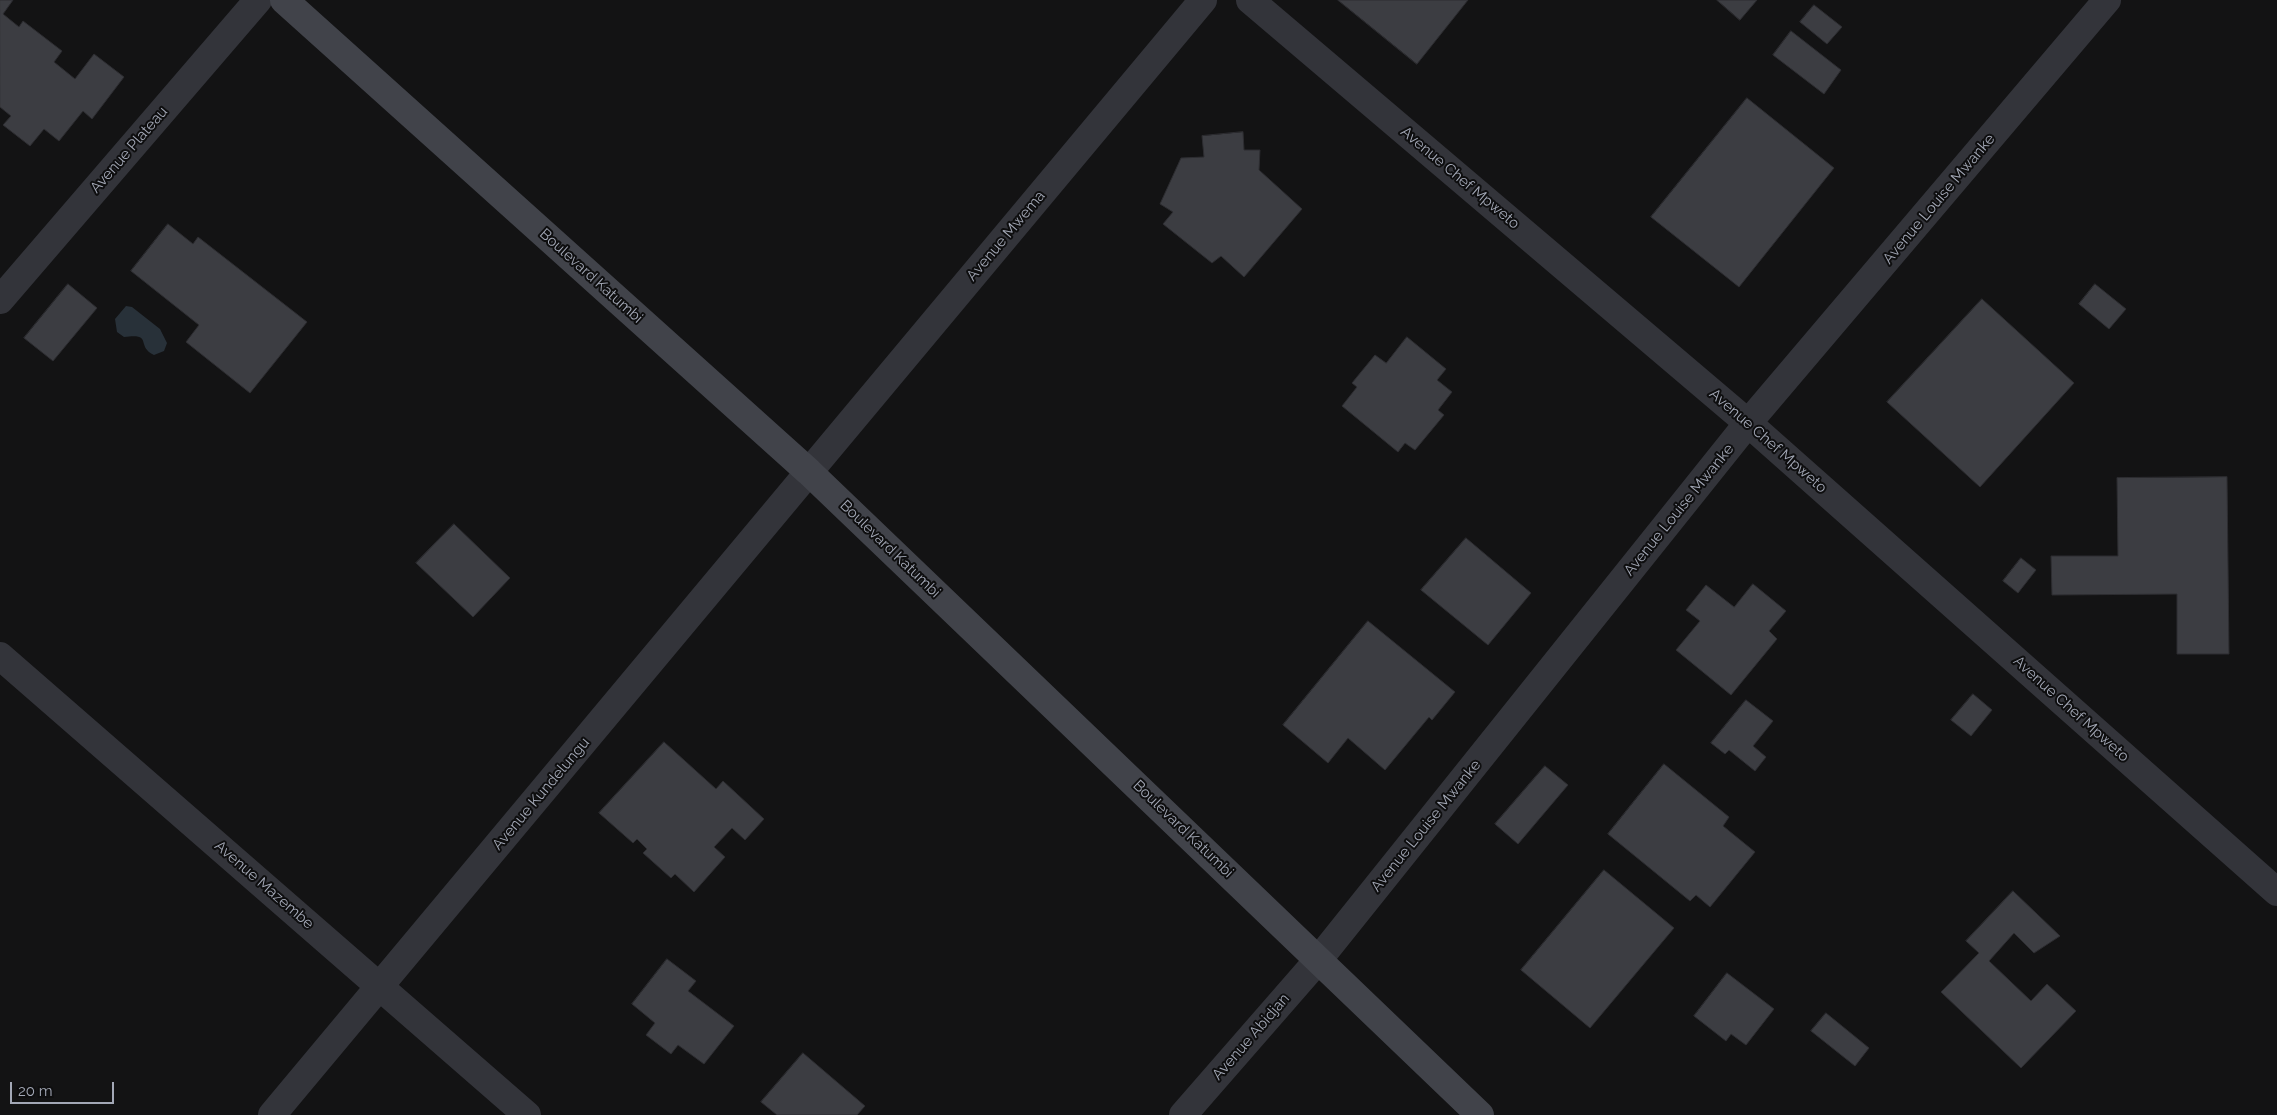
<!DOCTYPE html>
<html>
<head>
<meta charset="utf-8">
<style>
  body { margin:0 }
  #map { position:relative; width:2277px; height:1115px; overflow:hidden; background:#131314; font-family:Raleway,sans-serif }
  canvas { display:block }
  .scale { position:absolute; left:10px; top:1082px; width:104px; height:22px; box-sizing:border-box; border:2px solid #a3a8b6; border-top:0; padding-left:6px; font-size:15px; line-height:18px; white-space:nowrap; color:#a3a8b6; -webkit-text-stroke:4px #0e0e0f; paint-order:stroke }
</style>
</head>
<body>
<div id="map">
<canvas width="2277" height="1115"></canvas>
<div class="scale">20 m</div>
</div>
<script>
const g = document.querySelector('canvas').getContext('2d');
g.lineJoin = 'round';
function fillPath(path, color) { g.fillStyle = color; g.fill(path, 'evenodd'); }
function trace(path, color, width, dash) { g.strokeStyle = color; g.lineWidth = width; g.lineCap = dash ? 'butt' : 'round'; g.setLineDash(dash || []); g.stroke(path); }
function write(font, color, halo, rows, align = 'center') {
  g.font = font + ' Raleway,sans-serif'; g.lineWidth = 4; g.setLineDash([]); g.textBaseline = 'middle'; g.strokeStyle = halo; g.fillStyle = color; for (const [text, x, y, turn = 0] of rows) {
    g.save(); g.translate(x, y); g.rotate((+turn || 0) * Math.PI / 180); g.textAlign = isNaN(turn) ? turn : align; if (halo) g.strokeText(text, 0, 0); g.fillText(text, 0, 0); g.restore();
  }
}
fillPath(new Path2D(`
  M 126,306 L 132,307 L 160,329 L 167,343 L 164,351 L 154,355 C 135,346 154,333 124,337 L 117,332 L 115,319 Z`), '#283139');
const building = new Path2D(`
  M 0,0 L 13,0 L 3,14 L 19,27 L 23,21 L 62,51 L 54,62 L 75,79 L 94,54 L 124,77 L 92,119 L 83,111 L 59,141 L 44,129 L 30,146 L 3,125 L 11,116 L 0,107 Z
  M 1338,0 L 1468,0 L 1417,64 Z
  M 1717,0 L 1757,0 L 1740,20 Z
  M 1814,5 L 1842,27 L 1827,44 L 1800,22 Z
  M 1791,31 L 1841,70 L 1824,94 L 1773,55 Z
  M 1747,98 L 1834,168 L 1739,287 L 1651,217 Z
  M 1243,132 L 1244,150 L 1260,150 L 1259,170 L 1302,209 L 1244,277 L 1221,256 L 1212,263 L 1163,224 L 1173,212 L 1160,204 L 1181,158 L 1204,157 L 1202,136 Z
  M 168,224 L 193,244 L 198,237 L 307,322 L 250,393 L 186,342 L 199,325 L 131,271 Z
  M 68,284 L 97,308 L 53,361 L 24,338 Z
  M 2095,284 L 2126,309 L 2109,329 L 2079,304 Z
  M 1982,299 L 2074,383 L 1980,487 L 1887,402 Z
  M 1407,337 L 1446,369 L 1437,380 L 1452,392 L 1438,410 L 1444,415 L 1415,450 L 1405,443 L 1398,452 L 1342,406 L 1357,387 L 1352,383 L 1375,355 L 1386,363 Z
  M 2227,477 L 2229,654 L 2177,654 L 2177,594 L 2052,595 L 2051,556 L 2118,556 L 2117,478 Z
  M 454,524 L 510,578 L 473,617 L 416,563 Z
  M 1466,538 L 1531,593 L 1488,645 L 1421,590 Z
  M 2021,558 L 2036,570 L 2018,593 L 2003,581 Z
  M 1753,584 L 1786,611 L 1769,631 L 1777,639 L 1731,695 L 1676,650 L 1700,621 L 1686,610 L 1706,585 L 1734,607 Z
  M 1368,621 L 1455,692 L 1432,720 L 1429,717 L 1385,770 L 1348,738 L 1328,763 L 1283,725 Z
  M 1973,694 L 1992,710 L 1971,736 L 1951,720 Z
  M 1746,700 L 1773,721 L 1753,746 L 1766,757 L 1755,771 L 1729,750 L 1725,754 L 1711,743 Z
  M 664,742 L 716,789 L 723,781 L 764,819 L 745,840 L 732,828 L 714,847 L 725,857 L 694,892 L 675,874 L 671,878 L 643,853 L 647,849 L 637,839 L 633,843 L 599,813 Z
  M 1664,764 L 1729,817 L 1723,826 L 1755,852 L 1710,907 L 1696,895 L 1690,901 L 1608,834 Z
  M 1545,766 L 1568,785 L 1518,844 L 1495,824 Z
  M 1604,870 L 1674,928 L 1590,1028 L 1521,970 Z
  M 2013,891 L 2060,936 L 2034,953 L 2014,933 L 1989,961 L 2031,1001 L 2047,984 L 2076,1011 L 2021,1068 L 1941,992 L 1979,953 L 1966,941 Z
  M 667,959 L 696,981 L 688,991 L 734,1026 L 704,1064 L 678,1045 L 671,1054 L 646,1035 L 655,1023 L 632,1004 Z
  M 1727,973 L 1774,1009 L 1746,1045 L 1731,1034 L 1726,1041 L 1694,1016 Z
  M 1826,1013 L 1869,1048 L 1855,1066 L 1811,1031 Z
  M 803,1053 L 865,1106 L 857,1115 L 777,1115 L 761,1102 Z`);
fillPath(building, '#3c3d42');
trace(building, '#2d2d31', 1);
trace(new Path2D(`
  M 1250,0 L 1748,423 L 2277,892
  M 0,300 L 258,0
  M 0,656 L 527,1115
  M 272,1115 L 1203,0
  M 1183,1115 L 1319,959 L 1748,423 L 2107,0`), '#33343a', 28);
trace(new Path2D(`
  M 284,0 L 809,472 L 1480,1115`), '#41434a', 28);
write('15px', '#a3a8b6', '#0e0e0f', [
  ["Avenue Plateau",129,150,-49],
  ["Avenue Chef Mpweto",1460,178,40],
  ["Avenue Louise Mwanke",1939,199,-50],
  ["Avenue Mwema",1006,236,-50],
  ["Boulevard Katumbi",591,276,42],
  ["Avenue Chef Mpweto",1768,441,41],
  ["Avenue Louise Mwanke",1679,510,-51],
  ["Boulevard Katumbi",890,549,44],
  ["Avenue Chef Mpweto",2071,709,42],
  ["Avenue Kundelungu",541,794,-50],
  ["Avenue Louise Mwanke",1426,826,-51],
  ["Boulevard Katumbi",1183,829,44],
  ["Avenue Mazembe",264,885,41],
  ["Avenue Abidjan",1251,1037,-49]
]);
</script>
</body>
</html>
